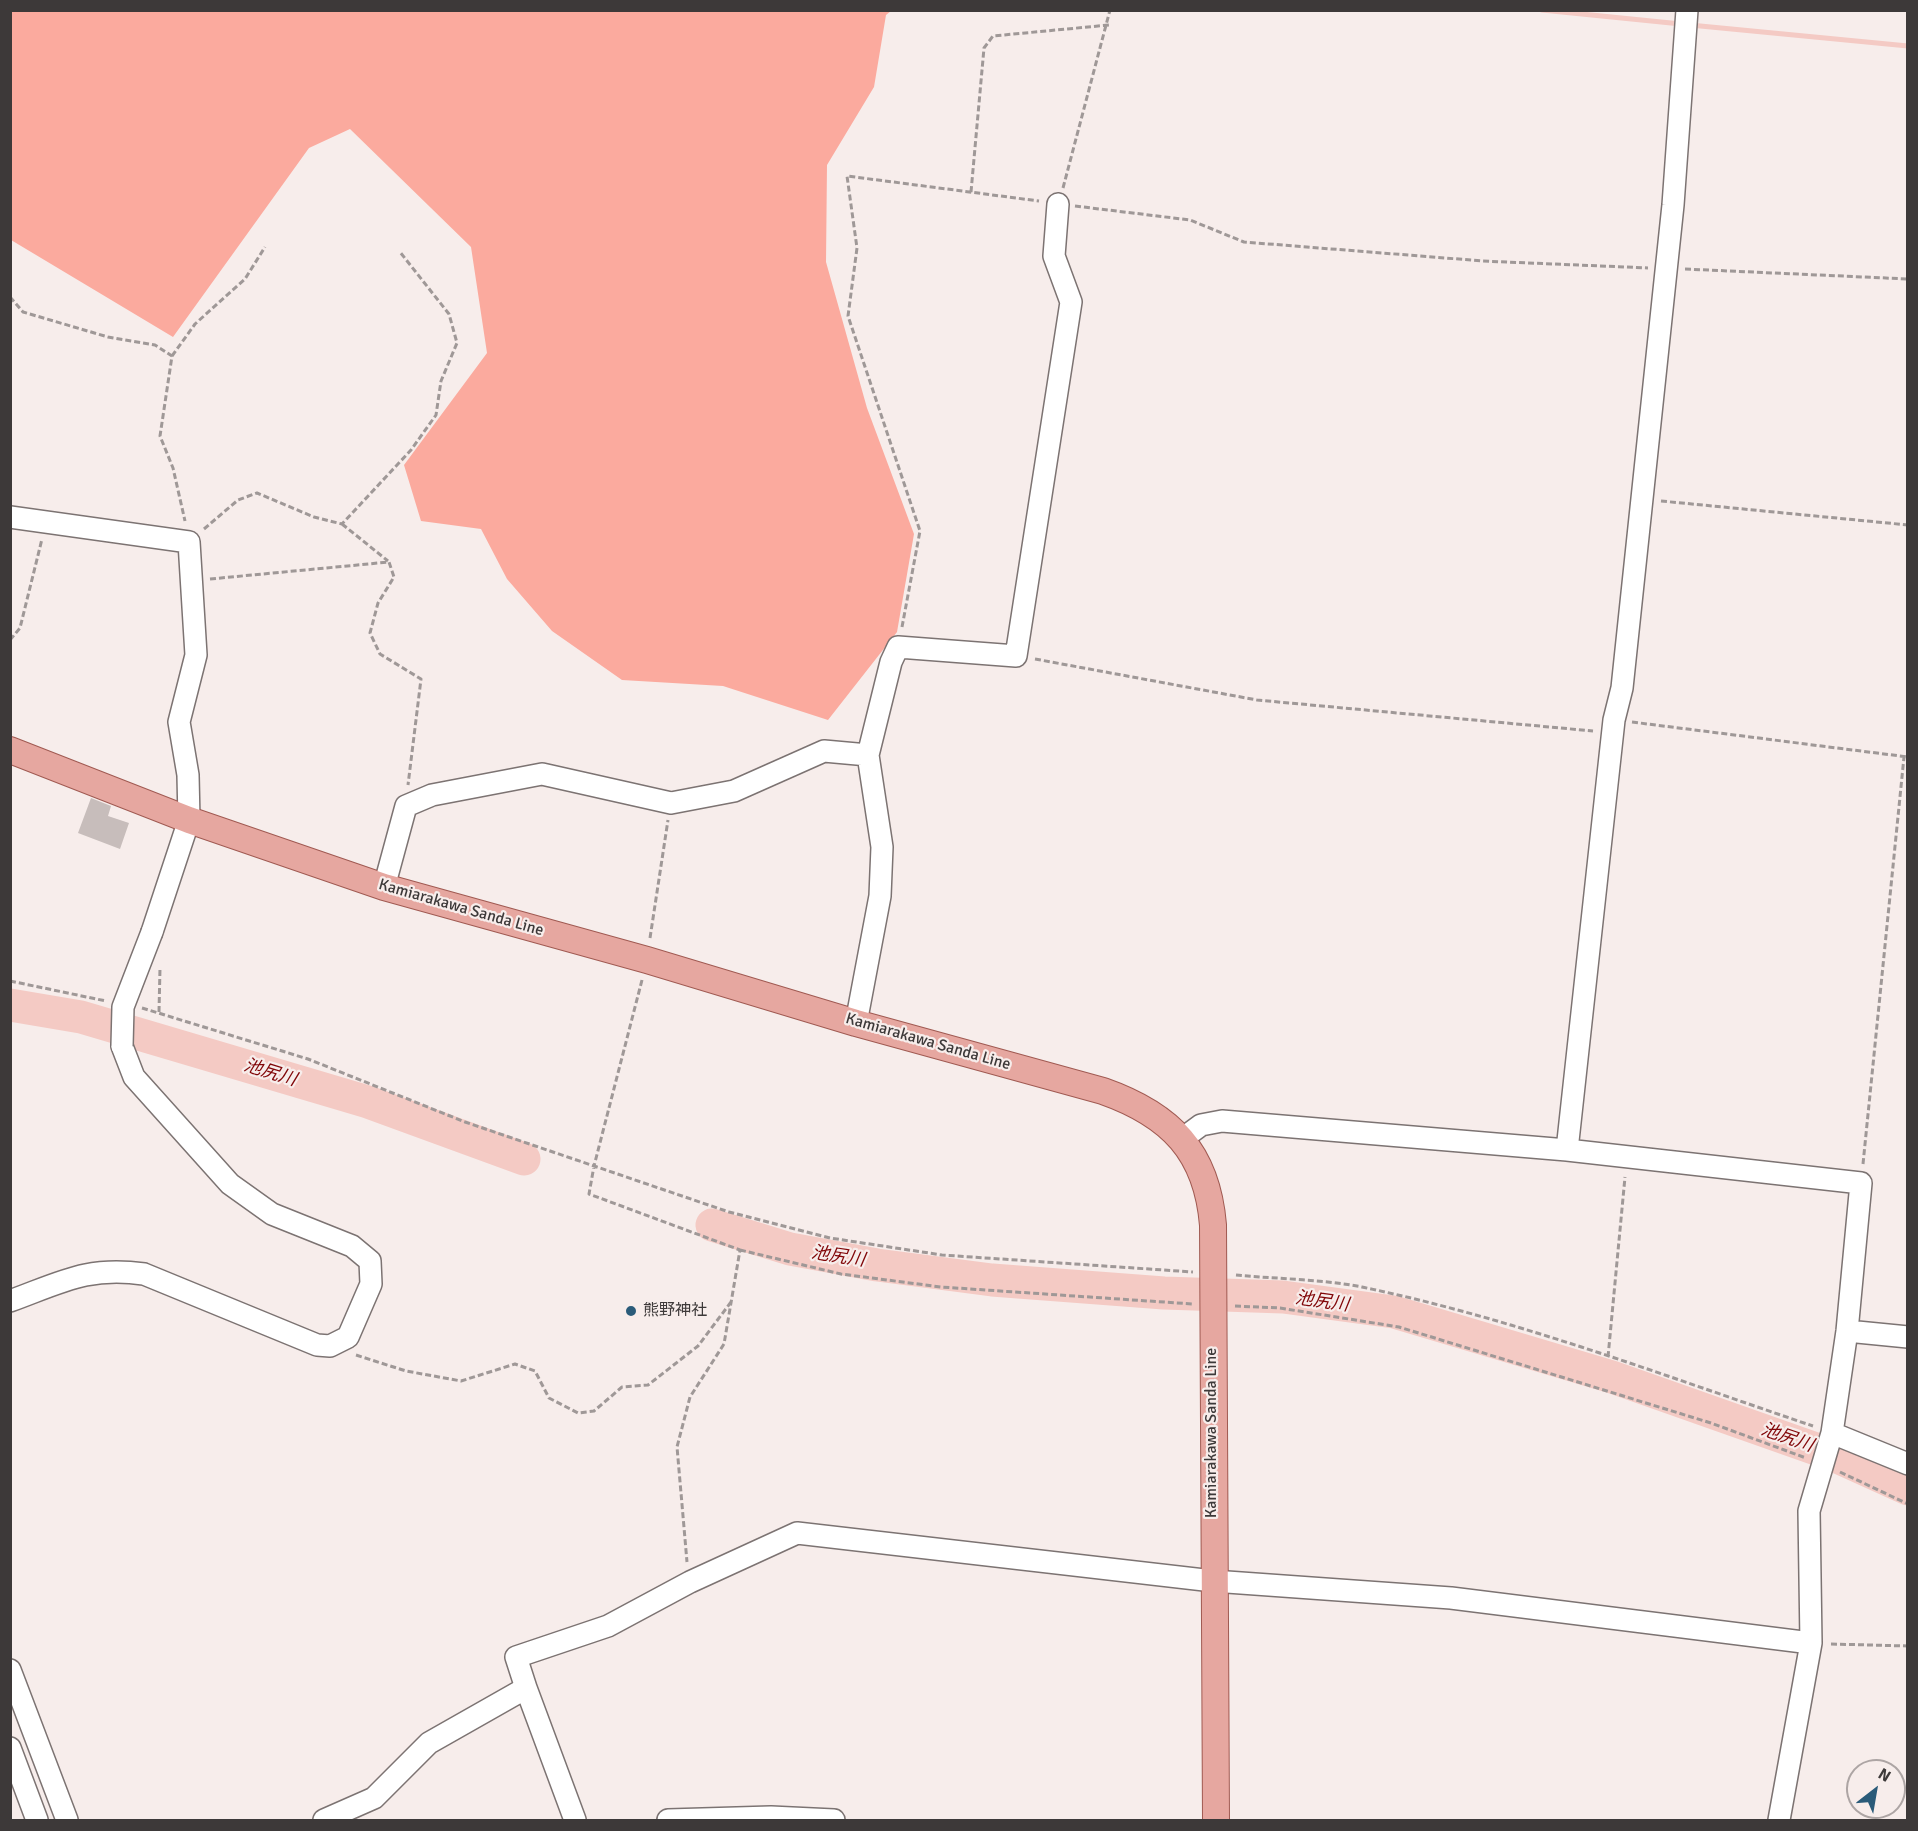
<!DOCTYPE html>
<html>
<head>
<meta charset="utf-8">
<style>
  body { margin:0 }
  #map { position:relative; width:1918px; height:1831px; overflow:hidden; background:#f7edeb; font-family:Signika,sans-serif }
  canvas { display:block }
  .frame { position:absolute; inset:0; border:12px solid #3d3939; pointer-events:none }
  .north { position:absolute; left:1846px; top:1759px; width:60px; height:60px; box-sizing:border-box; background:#f7edeb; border:2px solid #ada5a4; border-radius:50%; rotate:31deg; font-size:16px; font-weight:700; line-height:24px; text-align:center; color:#3d3939 }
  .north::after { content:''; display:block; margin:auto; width:21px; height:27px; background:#2a5b79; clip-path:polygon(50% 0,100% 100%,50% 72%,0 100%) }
</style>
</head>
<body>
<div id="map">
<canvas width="1918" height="1831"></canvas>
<div class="frame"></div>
<div class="north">N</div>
</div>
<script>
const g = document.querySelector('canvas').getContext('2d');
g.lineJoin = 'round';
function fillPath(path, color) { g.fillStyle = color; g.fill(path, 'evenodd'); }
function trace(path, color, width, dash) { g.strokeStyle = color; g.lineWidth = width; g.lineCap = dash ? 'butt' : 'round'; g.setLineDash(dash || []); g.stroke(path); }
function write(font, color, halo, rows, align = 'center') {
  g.font = font + ' Signika,"Noto Sans JP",sans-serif'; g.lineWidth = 4.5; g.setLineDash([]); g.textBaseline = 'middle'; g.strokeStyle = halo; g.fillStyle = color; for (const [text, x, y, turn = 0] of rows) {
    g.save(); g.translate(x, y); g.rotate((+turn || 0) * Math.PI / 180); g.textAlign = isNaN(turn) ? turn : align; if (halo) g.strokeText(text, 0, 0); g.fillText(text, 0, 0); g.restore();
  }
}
fillPath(new Path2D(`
  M 11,10 L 891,11 L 886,15 L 874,87 L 827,165 L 826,262 L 867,408 L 914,534 L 897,632 L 828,720 L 723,686 L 622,680 L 552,631 L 507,579 L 481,529 L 421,521 L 404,465 L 487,353 L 471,247 L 350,129 L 309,148 L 173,337 L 11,240 Z`), '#fbaa9e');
trace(new Path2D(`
  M 1542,10 L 1681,24
  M 1690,25 L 1908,46`), '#f4cac4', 5);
trace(new Path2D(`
  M 10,1005 L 81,1017 L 368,1102 L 524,1159
  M 712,1225 L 790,1249 L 877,1265 L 992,1280 L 1164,1293 L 1283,1297 L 1394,1312 L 1612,1377 L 1833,1455 L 1908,1489`), '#f4cac4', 33);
fillPath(new Path2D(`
  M 91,798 L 111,806 L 108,816 L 129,823 L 120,849 L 78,833 Z`), '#c7bdbb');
const minor = new Path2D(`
  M 10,517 L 189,542 L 196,655 L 179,722 L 188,775 L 189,820 L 152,932
  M 384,887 L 406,806 L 432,795 L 542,774 L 671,803 L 734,791 L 824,751 L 868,755
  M 856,1023 L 880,896 L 882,847 L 868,755 L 891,662 L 898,647 L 1016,656 L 1071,302 L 1054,256 L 1058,204
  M 1182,1139 L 1201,1125 L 1222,1121 L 1567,1150 L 1861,1183 L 1847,1331 L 1832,1433 L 1809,1511 L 1811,1643 L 1779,1820
  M 1567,1150 L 1614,720 L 1622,688 L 1673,205 L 1687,10
  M 10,1301 C 62,1282 88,1266 144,1274 L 317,1345 L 330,1346 L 348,1337 L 371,1284 L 370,1261 L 352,1246 L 272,1214 L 230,1184 L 134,1077 L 122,1046
  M 1847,1331 L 1908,1337
  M 1832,1433 L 1908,1464
  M 10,1670 L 67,1820
  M 526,1688 L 575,1820
  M 10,1748 L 37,1820
  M 324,1820 L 374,1798 L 429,1743 L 526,1688 L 516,1657 L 608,1626 L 690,1582 L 797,1533 L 1213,1581 L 1451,1598 L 1811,1643
  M 668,1820 L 771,1817 L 834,1820`);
const major = new Path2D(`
  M 10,750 L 189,820 L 384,887 L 647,960 L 856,1023 L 1103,1091 C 1171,1115 1207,1152 1213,1225 L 1216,1820`);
trace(minor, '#7c7372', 24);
trace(major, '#a05a52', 28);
trace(new Path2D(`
  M 1063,188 L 1110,10
  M 971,192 L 984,48 L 993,36 L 1109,25
  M 1075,206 L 1190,220 L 1244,242 L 1483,261 L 1648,268
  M 1685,269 L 1908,279
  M 10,297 L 23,312 L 108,337 L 155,345 L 172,356 L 160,436 L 173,468 L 185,521
  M 172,356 L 195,324 L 245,279 L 265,247
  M 1661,501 L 1908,525
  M 342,524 L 388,561
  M 204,529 L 238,500 L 257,493 L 314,517 L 342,524 L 411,450 L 436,415 L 441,381 L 457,343 L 449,314 L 400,252
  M 210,579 L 389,562 L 394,577 L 378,603 L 370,633 L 380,654 L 421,679 L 408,785
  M 902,627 L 920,531 L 848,316 L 857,248 L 847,176 L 1039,201
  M 10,640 L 20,628 L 42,539
  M 1035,659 L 1257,700 L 1593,731
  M 1632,722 L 1908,757
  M 650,938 L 668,820
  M 642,980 L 594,1166 L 589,1194 L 740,1250 L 724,1344 L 690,1397 L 677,1447 L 687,1562
  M 10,981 L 106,1001
  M 142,1008 L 308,1059 L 465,1122 L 729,1212 L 830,1238 L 942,1255 L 1193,1272
  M 159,1012 L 160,968
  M 1863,1164 L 1904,757
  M 740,1250 L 841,1274 L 941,1287 L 1193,1304
  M 1236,1275 C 1277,1279 1321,1279 1362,1287 C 1516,1319 1665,1376 1813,1426
  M 1235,1306 L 1280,1308 L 1399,1327 L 1711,1423 L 1806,1458
  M 356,1355 L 406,1371 L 461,1381 L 515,1364 L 535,1371 L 549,1398 L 578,1413 L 594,1411 L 622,1387 L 648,1385 L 698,1346 L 731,1302
  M 1608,1357 L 1625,1177
  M 1840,1472 L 1908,1504
  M 1831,1644 L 1908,1646`), '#9f9897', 3, [6, 3]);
trace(minor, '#fff', 21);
trace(major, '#e6a7a0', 26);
const minorBridge = new Path2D(`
  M 122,1046 L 123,1007 L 152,932`);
trace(minorBridge, '#7c7372', 24, []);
trace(minorBridge, '#fff', 21);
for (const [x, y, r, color] of [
  [631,1311,6,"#2a5b79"]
]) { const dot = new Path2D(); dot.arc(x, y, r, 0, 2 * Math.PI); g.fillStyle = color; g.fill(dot); trace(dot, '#f7edeb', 2); }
write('16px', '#3d3939', '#f7edeb', [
  ["Kamiarakawa Sanda Line",461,908,16],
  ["Kamiarakawa Sanda Line",928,1042,16],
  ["Kamiarakawa Sanda Line",1212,1433,-90]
]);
write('16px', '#3d3939', '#f7edeb', [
  ["熊野神社",643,1311]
], 'left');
write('italic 18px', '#810608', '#f7edeb', [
  ["池尻川",270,1073,17],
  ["池尻川",838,1257,9],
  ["池尻川",1322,1302,8],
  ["池尻川",1787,1438,19]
]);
</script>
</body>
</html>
